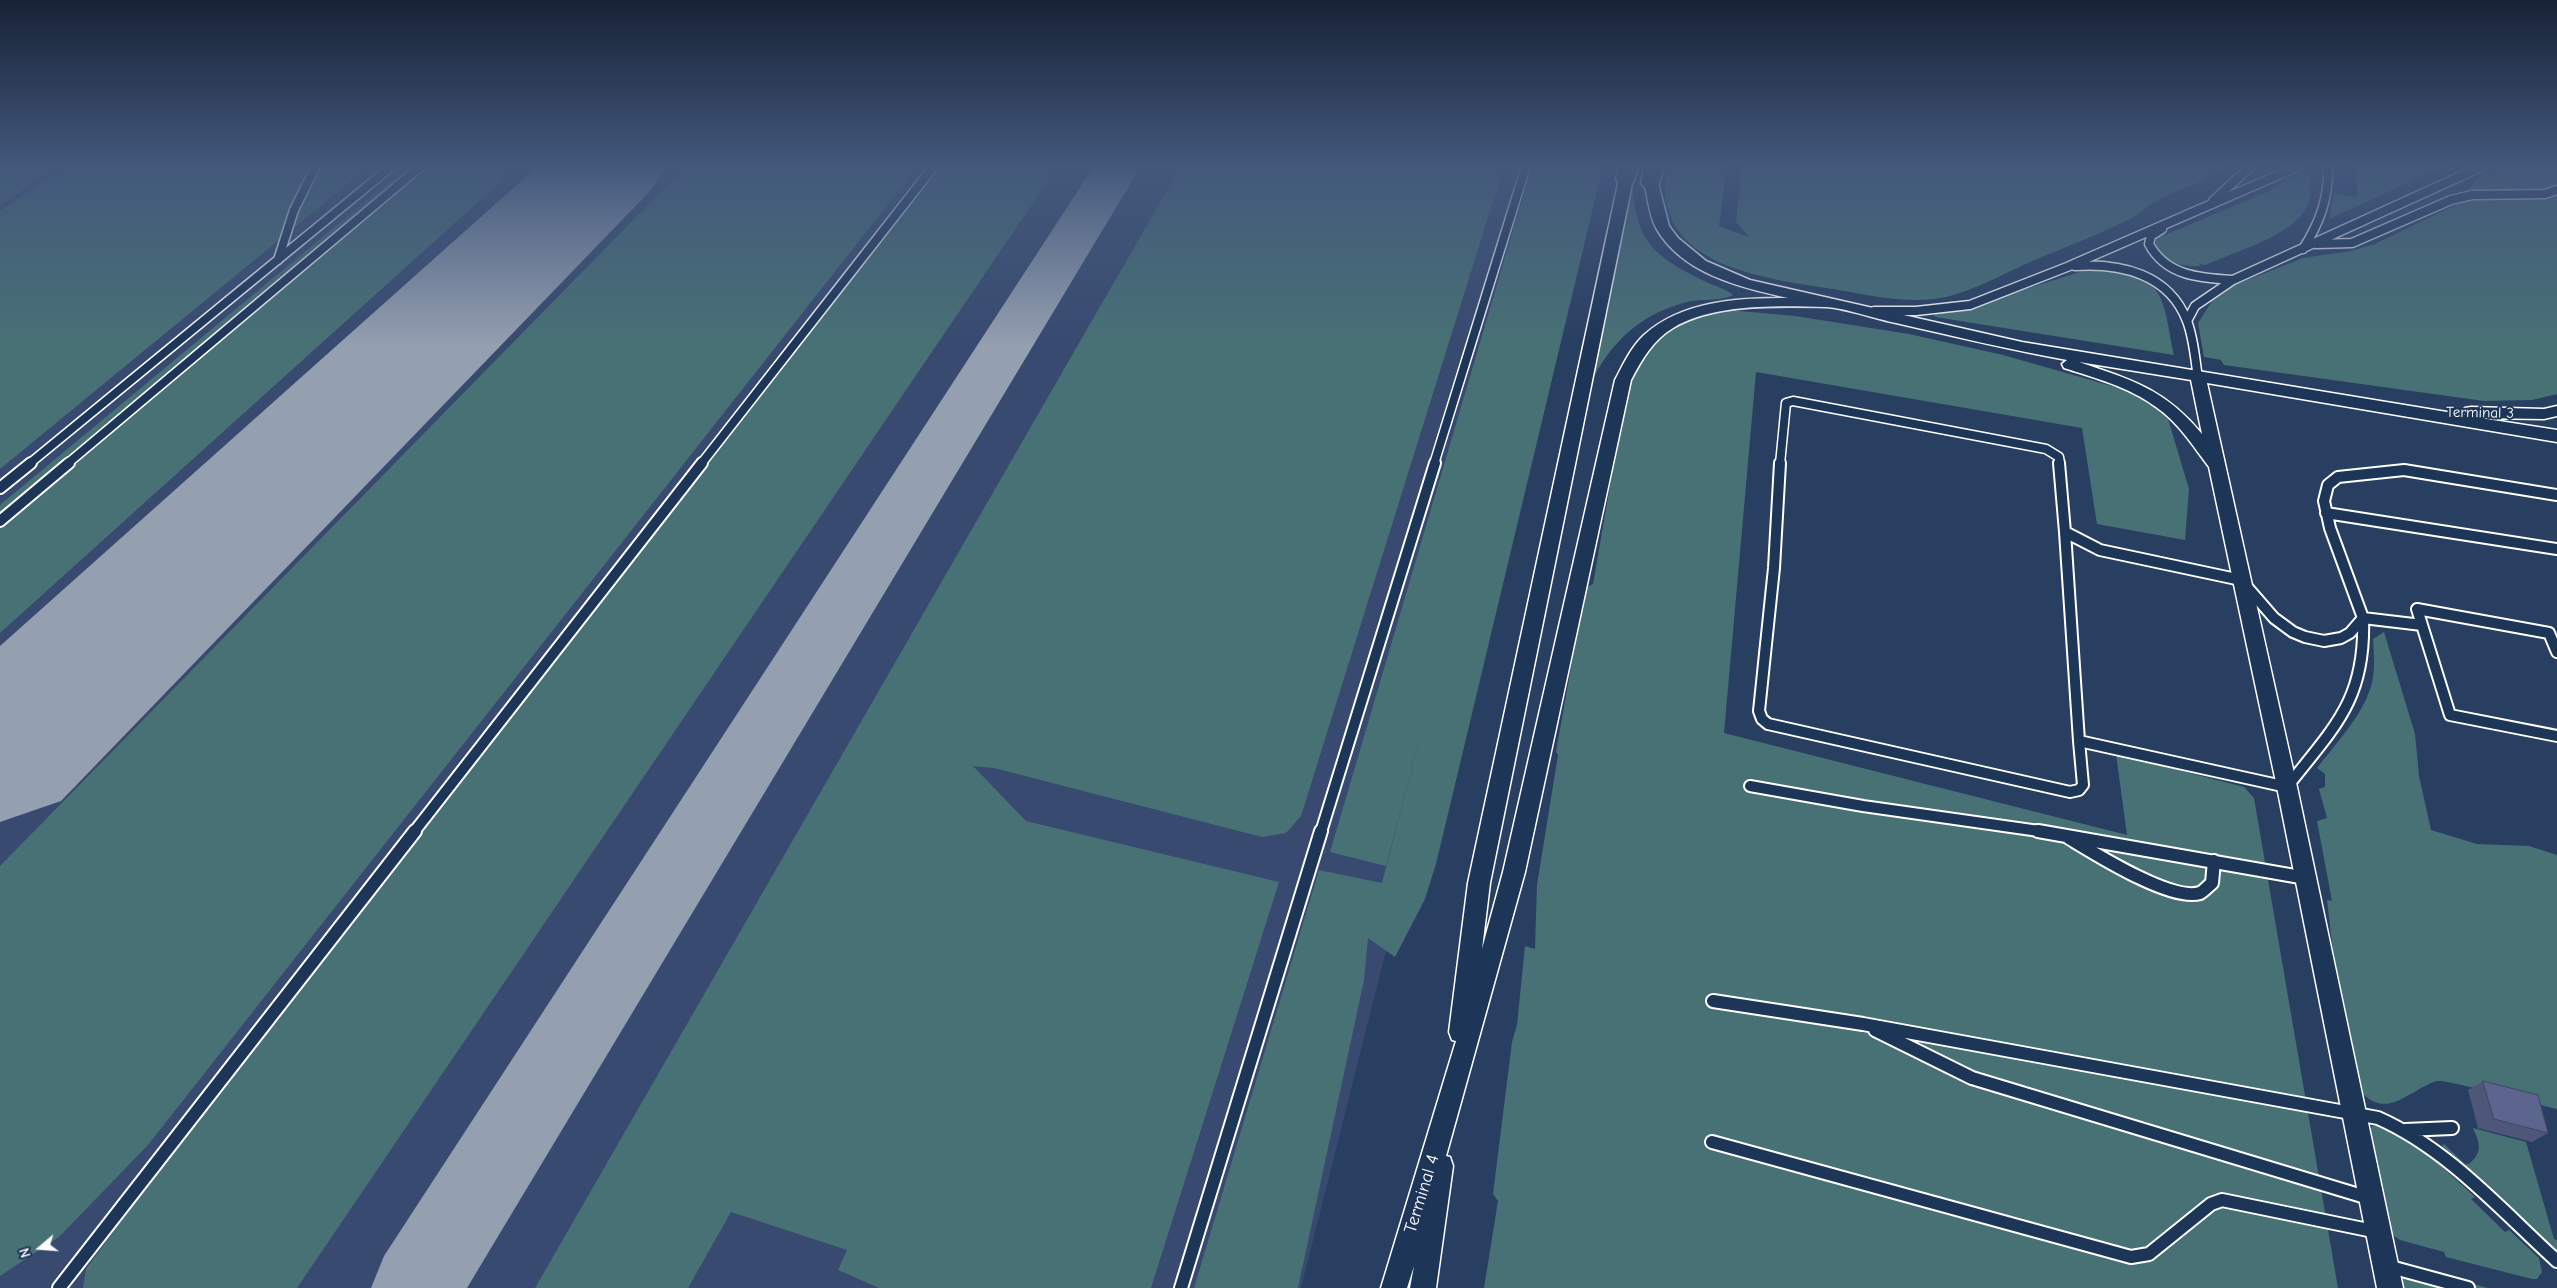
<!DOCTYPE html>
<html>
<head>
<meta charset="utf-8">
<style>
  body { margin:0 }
  #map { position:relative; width:2557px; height:1288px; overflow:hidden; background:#293f62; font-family:"Comic Neue",sans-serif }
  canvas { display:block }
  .north { position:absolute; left:15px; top:1223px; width:50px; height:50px; -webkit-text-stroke:4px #1d3557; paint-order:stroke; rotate:252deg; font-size:14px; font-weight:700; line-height:20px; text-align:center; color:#fff }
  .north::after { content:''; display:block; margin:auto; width:18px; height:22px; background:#fff; clip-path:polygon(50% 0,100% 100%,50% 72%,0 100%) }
</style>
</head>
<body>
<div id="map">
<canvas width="2557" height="1288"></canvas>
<div class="north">N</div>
</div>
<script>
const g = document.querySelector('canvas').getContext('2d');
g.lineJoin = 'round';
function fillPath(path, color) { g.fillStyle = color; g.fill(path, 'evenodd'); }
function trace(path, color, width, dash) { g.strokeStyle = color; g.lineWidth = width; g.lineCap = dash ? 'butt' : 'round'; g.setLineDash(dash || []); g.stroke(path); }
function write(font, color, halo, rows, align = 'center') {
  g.font = font + ' "Comic Neue",sans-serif'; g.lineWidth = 4; g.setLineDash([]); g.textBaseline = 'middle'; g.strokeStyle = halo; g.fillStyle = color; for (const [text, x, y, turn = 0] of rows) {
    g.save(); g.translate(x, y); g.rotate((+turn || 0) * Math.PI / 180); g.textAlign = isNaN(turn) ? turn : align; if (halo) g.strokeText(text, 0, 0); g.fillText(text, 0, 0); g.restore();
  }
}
fillPath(new Path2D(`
  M 0,166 L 1584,166 L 1301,1288 L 0,1288 Z`), '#384a6f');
fillPath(new Path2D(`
  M 0,166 L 58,166 L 0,205 Z
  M 66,166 L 369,166 L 0,469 L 0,211 Z
  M 408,166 L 518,166 L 0,633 L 0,505 Z
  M 686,166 L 918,166 L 148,1145 L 59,1237 L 0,1276 L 0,866 Z
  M 936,166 L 1058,166 L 297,1288 L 83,1288 L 86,1269 L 124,1217 Z
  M 1181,166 L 1504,166 L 1301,816 L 1286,833 L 1262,837 L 994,768 L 973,766 L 1026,821 L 1279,882 L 1151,1288 L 879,1288 L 838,1270 L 847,1250 L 731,1212 L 688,1288 L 535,1288 Z
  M 1532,166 L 1603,166 L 1436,864 L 1425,899 L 1395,957 L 1368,938 L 1364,980 L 1298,1288 L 1194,1288 L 1319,870 L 1382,883 L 1425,718 L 1386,866 L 1330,852 Z
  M 1667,166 L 1727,166 L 1719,226 L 1749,237 L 1736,222 L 1742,166 L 2226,166 C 2206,182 2184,187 2162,198 C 2151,203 2141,213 2130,219 C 2098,235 2063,248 2030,262 C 2003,274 1975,290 1946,297 C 1910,305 1869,295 1833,289 C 1763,278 1648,266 1667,166 Z
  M 2356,166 L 2445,166 L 2329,219 L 2334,193 L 2357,197 Z
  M 2496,166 L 2557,166 L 2557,394 L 2532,400 L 2484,401 L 2224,365 L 2221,360 L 2204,357 L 2198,323 L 2212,301 L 2227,288 L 2303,258 L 2351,251 L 2375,244 L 2455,205 L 2482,174 Z
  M 2305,168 L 2310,170 C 2310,180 2312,195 2308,205 C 2295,235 2234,252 2205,265 L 2198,263 L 2201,266 C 2178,267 2167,263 2154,245 L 2158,238 L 2269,191 Z
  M 1632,181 C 1636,239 1650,254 1702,280 C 1711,285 1725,288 1733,295 C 1722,301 1704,299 1691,301 C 1643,312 1613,339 1591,382 Z
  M 2086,270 C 2108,268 2144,270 2157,292 C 2168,309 2169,336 2174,355 L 1935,317 L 1934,314 L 1966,308 Z
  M 1728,310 L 1795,316 L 1909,334 L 2003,355 L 2147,396 L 2168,419 L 2189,489 L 2185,540 L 2097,524 L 2082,428 L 1756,372 L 1724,733 L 2127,835 L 2116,754 L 2244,787 L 2254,798 L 2338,1288 L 1484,1288 L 1498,1201 L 1493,1194 L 1512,1042 L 1517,1025 L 1525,946 L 1535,949 L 1537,885 L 1558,755 L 1556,752 L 1585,588 L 1593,584 L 1614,463 L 1612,458 L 1627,402 L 1628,382 L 1649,344 L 1679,321 Z
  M 2384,632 L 2415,734 L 2419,776 L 2431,830 L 2477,844 L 2529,846 L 2557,855 L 2557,1109 C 2541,1105 2446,1079 2437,1081 C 2410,1089 2389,1120 2362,1093 L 2336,978 L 2327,900 L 2332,901 L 2317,821 L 2327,818 L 2319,789 L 2325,787 L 2325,774 L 2317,768 C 2333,747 2360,718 2369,692 C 2376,677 2374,656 2373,639 Z
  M 2374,1125 L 2380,1126 L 2414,1141 L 2475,1197 L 2471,1199 L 2505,1232 L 2509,1230 L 2539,1258 L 2542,1272 L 2537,1279 L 2532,1279 L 2446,1257 L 2444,1252 L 2400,1240 L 2391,1234 L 2369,1129 Z
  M 2473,1128 L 2526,1142 L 2554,1239 L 2557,1240 L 2557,1253 L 2442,1146 L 2444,1144 L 2465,1164 L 2469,1164 C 2483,1152 2480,1144 2473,1128 Z
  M 2411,1267 L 2488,1288 L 2403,1288 L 2399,1270 Z`), '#487175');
fillPath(new Path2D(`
  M 1094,166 L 1141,166 L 467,1288 L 371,1288 L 384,1256 Z`), '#949fb0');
fillPath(new Path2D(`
  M 538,166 L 667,166 L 650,191 L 61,801 L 0,822 L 0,646 Z`), '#949fb0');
const serviceFar2 = new Path2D(`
  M 2213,201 L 2251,166
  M 2162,229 L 2151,236 L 2149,244 C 2166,276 2200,278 2233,280
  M 2316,244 L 2352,243 L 2451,200 L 2472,195 L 2545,194 L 2557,190
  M 2303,249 C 2320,222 2329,198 2328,166
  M 278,260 L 294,210 L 316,166
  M 2075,266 C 2121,263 2169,274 2187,321 C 2194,339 2195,359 2198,378
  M 1874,311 L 1916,311 L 1970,305 L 2067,267 L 2299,166
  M 2187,321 L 2195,306 L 2233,280 L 2483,166
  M 29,464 L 392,166
  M 67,464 L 421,166
  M 701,464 L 934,166
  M 1434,464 L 1526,166
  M 1780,464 L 1786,403 L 1793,401 L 2046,449 L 2059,457 L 2060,464`);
const serviceFar1 = new Path2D(`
  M 1780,463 L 1774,568 L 1759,711 L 1762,719 L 1768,724 L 2070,792 L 2079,790 L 2083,785 L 2079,741
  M 2059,463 L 2065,532
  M 0,488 L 31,463
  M 2326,513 L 2557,549
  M 0,521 L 69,463
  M 2065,532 L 2100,550 L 2241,580 L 2274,618 L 2293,632 L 2305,637 L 2324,641 L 2341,638 L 2350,633 L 2363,618 C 2366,700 2334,727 2287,787 L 2079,741 Z
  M 2363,618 L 2330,528 L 2324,501 L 2328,485 L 2338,477 L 2404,470 L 2557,495
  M 2363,618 L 2422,625
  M 2557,652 L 2549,633 L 2417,609 L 2450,715 L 2557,736
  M 1750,786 L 1863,806 L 2046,832
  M 414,832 L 702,463
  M 1321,832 L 1435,463`);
const service = new Path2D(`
  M 2038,831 L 2306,878
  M 2069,838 C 2094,853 2171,902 2200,893 C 2204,891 2208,886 2212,883 L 2214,861
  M 1713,1001 L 1863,1024 L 2378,1118 C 2448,1149 2501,1210 2557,1261
  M 1875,1030 L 1972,1078 L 2372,1199
  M 2405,1130 L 2452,1128
  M 1712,1142 L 2131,1257 L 2149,1254 L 2211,1204 L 2222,1200 L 2378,1232
  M 2387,1266 L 2468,1288
  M 59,1288 L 415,831
  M 1181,1288 L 1321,831`);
const minor = new Path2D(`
  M 1626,175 L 1633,179 L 1490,883 L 1482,949 L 1503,872 L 1615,380 C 1623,365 1631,347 1644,335 C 1683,300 1739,298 1788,298 C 1740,287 1682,274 1656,228 C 1649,215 1648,197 1644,183 L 1646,180 L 1656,180 L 1658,183 L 1669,226 L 1678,238 L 1706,261 L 1750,280 L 2022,342 L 2465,415 L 2463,412 L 2465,408 L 2471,407 L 2544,409 L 2557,406 L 2557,416 L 2544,419 L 2480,418 L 2557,430 L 2557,442 L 2207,383 L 2297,787 L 2403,1288 L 2377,1288 L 2277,787 L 2209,467 C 2193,446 2178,422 2156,407 C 2129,387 2095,378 2064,368 L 2062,364 L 2067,360 C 2010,350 1953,336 1896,323 C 1876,319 1845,308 1826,307 C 1780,306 1714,303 1673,328 C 1653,340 1642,359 1631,380 L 1525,872 L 1446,1156 L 1450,1157 L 1453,1166 L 1436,1288 L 1410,1288 L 1414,1266 L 1407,1288 L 1381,1288 L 1456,1041 L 1452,1040 L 1449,1032 L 1468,883 L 1619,179 ZM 2079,362 L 2191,380 L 2202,434 C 2165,389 2132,380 2079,362 Z`);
const secondary = new Path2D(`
  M 1619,166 L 1639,166 L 1633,183 L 1619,183 L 1616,179 Z
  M 1644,166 L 1664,166 L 1658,187 L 1644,187 L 1641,183 Z`);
trace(serviceFar2, '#fff', 11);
trace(serviceFar1, '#fff', 14);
trace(service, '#fff', 16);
trace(minor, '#fff', 3);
trace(secondary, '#fff', 3);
trace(serviceFar2, '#1d3557', 8);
trace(serviceFar1, '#1d3557', 10);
trace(service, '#1d3557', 12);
fillPath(minor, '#1d3557');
fillPath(secondary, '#1d3557');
fillPath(new Path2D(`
  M 2483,1081 L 2548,1133 L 2532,1142 L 2478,1128 L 2468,1090 Z`), '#4e5779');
const building = new Path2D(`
  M 2483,1081 L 2538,1095 L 2548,1133 L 2494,1119 Z`);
fillPath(building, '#5b658d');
trace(building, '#404763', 1);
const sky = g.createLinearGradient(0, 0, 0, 346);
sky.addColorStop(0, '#172336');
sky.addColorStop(0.48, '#43587c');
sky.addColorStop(1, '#43587c00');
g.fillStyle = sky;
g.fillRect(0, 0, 2557, 346);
write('15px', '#fff', '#1d3557', [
  ["Terminal 3",2480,413,1]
]);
write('18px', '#fff', '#1d3557', [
  ["Terminal 4",1422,1194,-73]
]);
</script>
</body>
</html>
